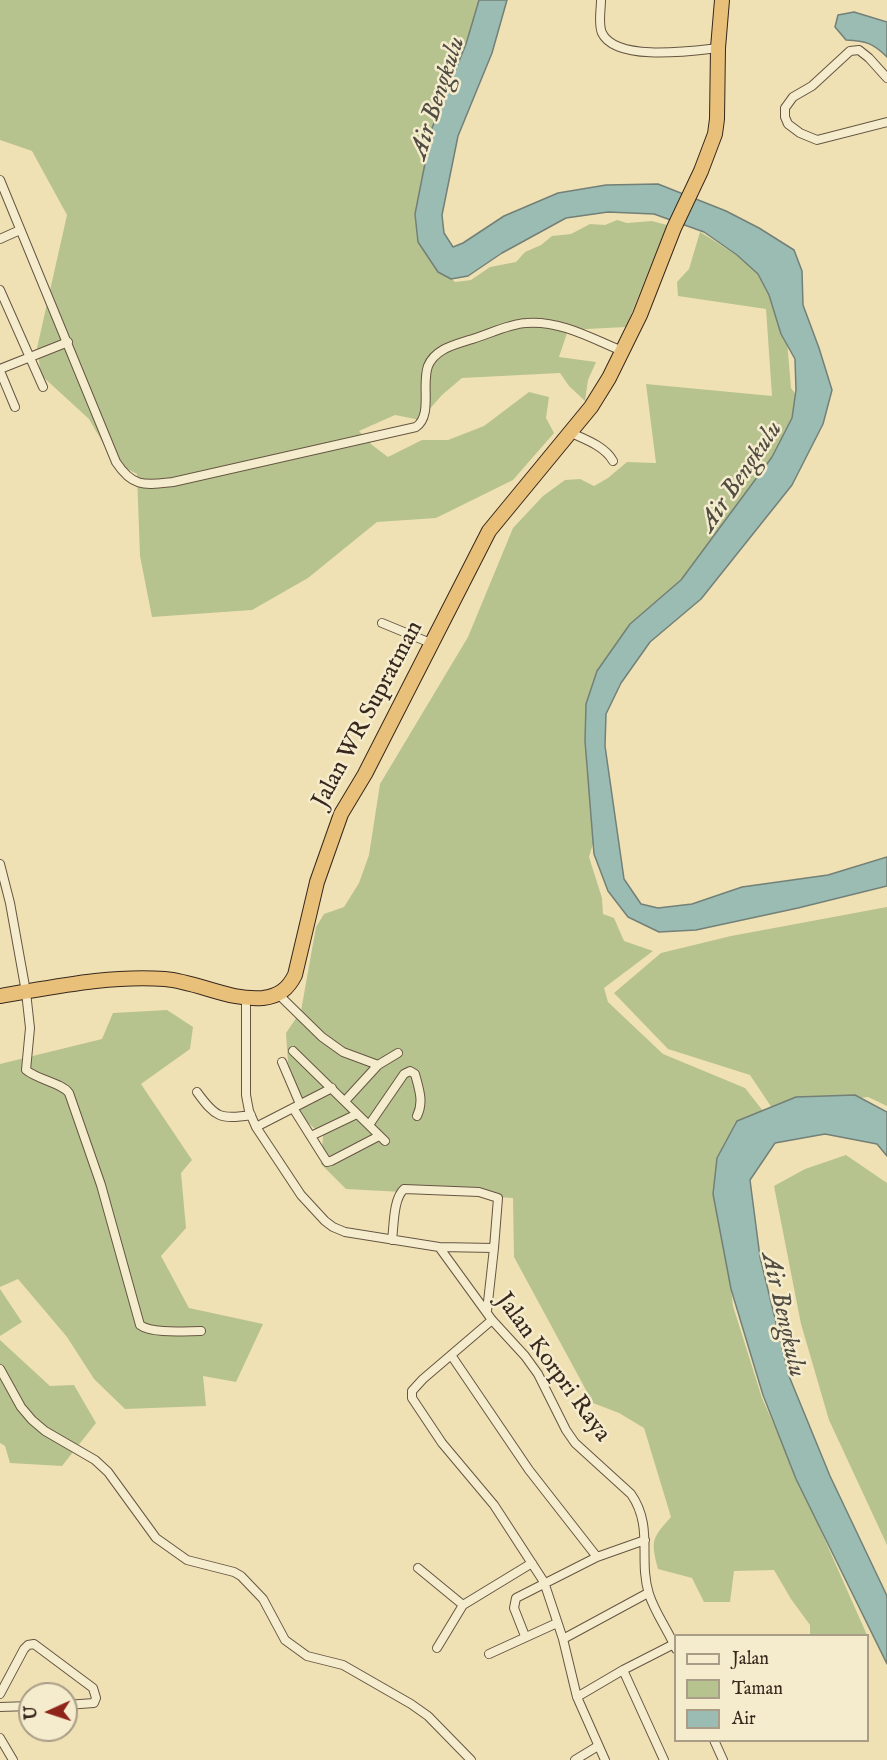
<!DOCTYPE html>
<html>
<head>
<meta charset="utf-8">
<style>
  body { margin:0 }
  #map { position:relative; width:887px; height:1760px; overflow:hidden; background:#f0e1b4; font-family:"IM FELL English",serif }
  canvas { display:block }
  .legend { position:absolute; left:674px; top:1634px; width:195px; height:108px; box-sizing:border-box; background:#f5ecce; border:2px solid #a99d87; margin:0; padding:8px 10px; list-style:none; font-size:18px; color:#37271c }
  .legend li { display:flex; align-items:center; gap:12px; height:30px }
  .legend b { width:30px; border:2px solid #a99d87 }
  .north { position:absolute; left:18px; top:1682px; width:60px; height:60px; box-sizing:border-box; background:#f5ecce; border:2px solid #a99d87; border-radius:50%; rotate:267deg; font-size:16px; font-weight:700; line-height:24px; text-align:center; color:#37271c }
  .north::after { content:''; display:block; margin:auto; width:21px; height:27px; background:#8f2418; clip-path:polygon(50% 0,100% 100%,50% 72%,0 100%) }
</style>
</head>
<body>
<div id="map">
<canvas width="887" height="1760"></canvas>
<ul class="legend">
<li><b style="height:8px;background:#f5ecce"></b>Jalan</li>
<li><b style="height:16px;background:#b7c38f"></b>Taman</li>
<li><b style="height:16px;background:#9bbcb3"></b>Air</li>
</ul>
<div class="north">U</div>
</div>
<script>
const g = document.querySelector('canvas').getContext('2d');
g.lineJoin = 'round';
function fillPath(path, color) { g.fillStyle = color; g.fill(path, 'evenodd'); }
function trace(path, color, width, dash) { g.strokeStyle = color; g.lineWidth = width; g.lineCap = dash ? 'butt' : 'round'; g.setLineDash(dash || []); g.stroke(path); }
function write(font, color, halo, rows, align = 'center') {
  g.font = font + ' "IM FELL English",serif'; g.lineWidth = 5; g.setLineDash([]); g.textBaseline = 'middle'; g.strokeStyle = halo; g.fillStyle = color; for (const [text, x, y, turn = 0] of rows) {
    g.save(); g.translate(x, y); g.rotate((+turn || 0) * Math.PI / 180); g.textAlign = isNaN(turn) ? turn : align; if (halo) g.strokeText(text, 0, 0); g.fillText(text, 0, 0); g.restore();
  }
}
fillPath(new Path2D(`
  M 0,0 L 485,0 L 430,168 L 421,180 L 419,224 L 440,267 L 455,282 L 471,280 L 490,267 L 516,262 L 525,252 L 541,245 L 552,236 L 571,234 L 590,224 L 605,225 L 617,220 L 627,223 L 652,221 L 667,225 L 626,327 L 568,330 L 559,357 L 596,362 L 588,380 L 585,401 L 569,386 L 560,373 L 462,378 L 442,395 L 420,420 L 395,415 L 359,431 L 372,445 L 388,457 L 422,440 L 448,440 L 484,426 L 529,392 L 549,397 L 546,418 L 554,433 L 513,480 L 436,518 L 377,522 L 308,578 L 252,610 L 152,617 L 140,556 L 137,474 L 114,462 L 89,419 L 41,375 L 37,348 L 67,215 L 32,151 L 0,140 Z
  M 700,232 C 722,245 742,260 765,272 L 787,341 L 791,388 L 805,407 L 791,437 L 589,718 L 585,741 L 587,773 L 602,814 L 589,857 L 602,898 L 603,914 L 614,918 L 624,941 L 653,951 L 604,988 L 608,1002 L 663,1054 L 745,1088 L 767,1116 L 720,1191 L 733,1306 L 762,1398 L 867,1635 L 810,1635 L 810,1625 L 791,1599 L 774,1570 L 734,1571 L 730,1602 L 704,1602 L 692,1578 L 658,1569 C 651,1541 651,1539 671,1517 L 644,1428 L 619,1413 L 593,1403 L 514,1257 L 513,1198 L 346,1189 L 321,1164 L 323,1136 L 297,1113 L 288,1063 L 286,1033 L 301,1011 L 316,927 L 324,914 L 344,907 L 359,883 L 369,855 L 380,784 L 468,637 L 513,528 L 543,496 L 565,480 L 580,479 L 594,486 L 608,478 L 627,462 L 656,463 L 646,384 L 772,396 L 766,309 L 678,296 L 677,282 L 689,269 Z
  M 887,907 L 887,1106 L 868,1097 L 772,1108 L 750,1075 L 668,1049 L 614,993 L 661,953 L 731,936 Z
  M 167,1010 L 193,1027 L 190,1049 L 141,1084 L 192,1160 L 181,1173 L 186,1228 L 161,1256 L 189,1308 L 263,1324 L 236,1382 L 203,1376 L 206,1406 L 125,1409 L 94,1379 L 67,1337 L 18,1279 L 0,1287 L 0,1064 L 102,1039 L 113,1013 Z
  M 846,1155 L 887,1183 L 887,1545 L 829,1420 L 801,1324 L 774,1186 L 805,1169 Z
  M 0,1289 L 22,1322 L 0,1336 Z
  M 0,1340 L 50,1386 L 74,1385 L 96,1423 L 62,1466 L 10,1463 L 5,1446 L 0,1443 Z`), '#b7c38f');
const water = new Path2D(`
  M 479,0 L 507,0 L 492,53 L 458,136 L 442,215 L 444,233 L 453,247 L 463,243 L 504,216 L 558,193 L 606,185 L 658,184 L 726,211 L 759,228 L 794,250 L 802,271 L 803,305 L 819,348 L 832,390 L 823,424 L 792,485 L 701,599 L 650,642 L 621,683 L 606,714 L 605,746 L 624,879 L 641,904 L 658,908 L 692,904 L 742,887 L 828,875 L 887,857 L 887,886 L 798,908 L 696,930 L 659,932 L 628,917 L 608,891 L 594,854 L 585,741 L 586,704 L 597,671 L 630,624 L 681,580 L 772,457 L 792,418 L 796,390 L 795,359 L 781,334 L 769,295 L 758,274 L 737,255 L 704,232 L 654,214 L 608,212 L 566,218 L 502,253 L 468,276 L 451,279 L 438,272 L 418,242 L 415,214 L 432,128 L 466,44 Z
  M 854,12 L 887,22 L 887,57 C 873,43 866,41 846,40 L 835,27 L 838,15 Z
  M 855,1095 L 887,1112 L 887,1156 L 877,1144 L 825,1134 L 775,1143 L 750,1180 L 760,1257 L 789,1376 L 830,1476 L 887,1596 L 887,1664 L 796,1479 L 763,1395 L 731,1289 L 713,1194 L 717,1158 L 737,1121 L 796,1097 Z`);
fillPath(water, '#9bbcb3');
trace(water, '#738077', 1.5);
const minor = new Path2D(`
  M 601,0 C 601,10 598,24 602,33 C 616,62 691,51 718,48
  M 887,78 L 869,58 L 859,50 L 850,51 L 812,86 L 793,97 L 785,108 L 785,117 L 788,124 L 800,133 L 817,140 L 887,122
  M 0,180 L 116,462 C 133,488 145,485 173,482 L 416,427 C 433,415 421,385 428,366 C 435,349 454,345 469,340 C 487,335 508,324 526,323 C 560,320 593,339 622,351
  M 0,239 L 20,230
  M 0,290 L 43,387
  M 0,369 L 68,342
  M 0,371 L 15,407
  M 569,432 C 584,439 605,446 613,461
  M 382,623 L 433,644
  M 0,864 L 10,903 L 26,992 L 30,1028 L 26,1070 C 38,1080 62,1083 69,1093 L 101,1185 L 140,1325 C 152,1334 186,1331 201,1331
  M 279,995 L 322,1037 L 343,1052 L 378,1065
  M 246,999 L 246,1095 L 249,1111 L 256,1127 L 301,1195 L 325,1221 L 333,1227 L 345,1232 L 439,1247 L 492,1320 L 525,1356 L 538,1374 L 566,1430 L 575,1443 L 631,1494 C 654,1527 638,1559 649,1594 C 655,1613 668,1630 676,1649
  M 293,1051 L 385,1141
  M 282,1062 L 300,1104
  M 197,1092 C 215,1117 220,1120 251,1115
  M 345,1101 L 378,1065 L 398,1053
  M 293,1108 L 327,1162 L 331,1161 L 379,1136
  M 369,1125 L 404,1074 L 410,1071 L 415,1074 C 419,1089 424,1102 417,1116
  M 256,1127 L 332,1088
  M 311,1136 L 357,1114
  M 392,1240 C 394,1226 393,1199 404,1189 L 479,1192 L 498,1198 L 494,1248
  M 439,1247 L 494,1248 L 487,1311
  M 492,1320 L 423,1379 L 412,1391 L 412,1398 L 442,1443 L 494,1505 L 544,1582 L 563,1639 L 577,1697 L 605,1760
  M 451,1355 L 529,1470 L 597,1557 L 645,1540
  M 0,1369 L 21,1407 L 32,1420 L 45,1431 L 95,1460 L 108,1472 L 156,1538 L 187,1560 L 234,1572 L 241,1576 L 263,1599 L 285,1640 L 307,1656 L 343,1665 L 411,1704 L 428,1716 L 471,1760
  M 418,1568 L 463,1605
  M 525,1636 L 514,1608 L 516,1598 L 597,1557
  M 563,1639 L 648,1593
  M 437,1648 L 463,1605 L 532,1563
  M 489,1654 L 557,1623
  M 0,1694 L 24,1649 L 28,1645 L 34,1644 L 93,1688 L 96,1698 L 94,1703 L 66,1705
  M 577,1697 L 623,1670
  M 0,1707 L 30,1706
  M 0,1738 L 13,1760
  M 714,1740 L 723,1760
  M 575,1760 L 598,1746
  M 664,1760 L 623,1670 L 674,1644`);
const trunk = new Path2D(`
  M 0,996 C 55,987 109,975 165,979 C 198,982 230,1001 263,998 C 279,996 288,989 295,975 L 317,882 L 341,814 L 365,774 L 489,531 L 591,407 L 609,378 L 640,315 L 674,228 L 701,171 L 715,134 L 717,119 L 718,48 L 722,0`);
trace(minor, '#655642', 10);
trace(trunk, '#37271c', 16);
trace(minor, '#f5ecce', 8);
trace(trunk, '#e8c07a', 14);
write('24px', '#37271c', '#f5ecce', [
  ["Jalan WR Supratman",369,715,-62],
  ["Jalan Korpri Raya",552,1368,54]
]);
write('italic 26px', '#504c42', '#f5ecce', [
  ["Air Bengkulu",439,98,-72],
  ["Air Bengkulu",742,477,-56],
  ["Air Bengkulu",782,1315,77]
]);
</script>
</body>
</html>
